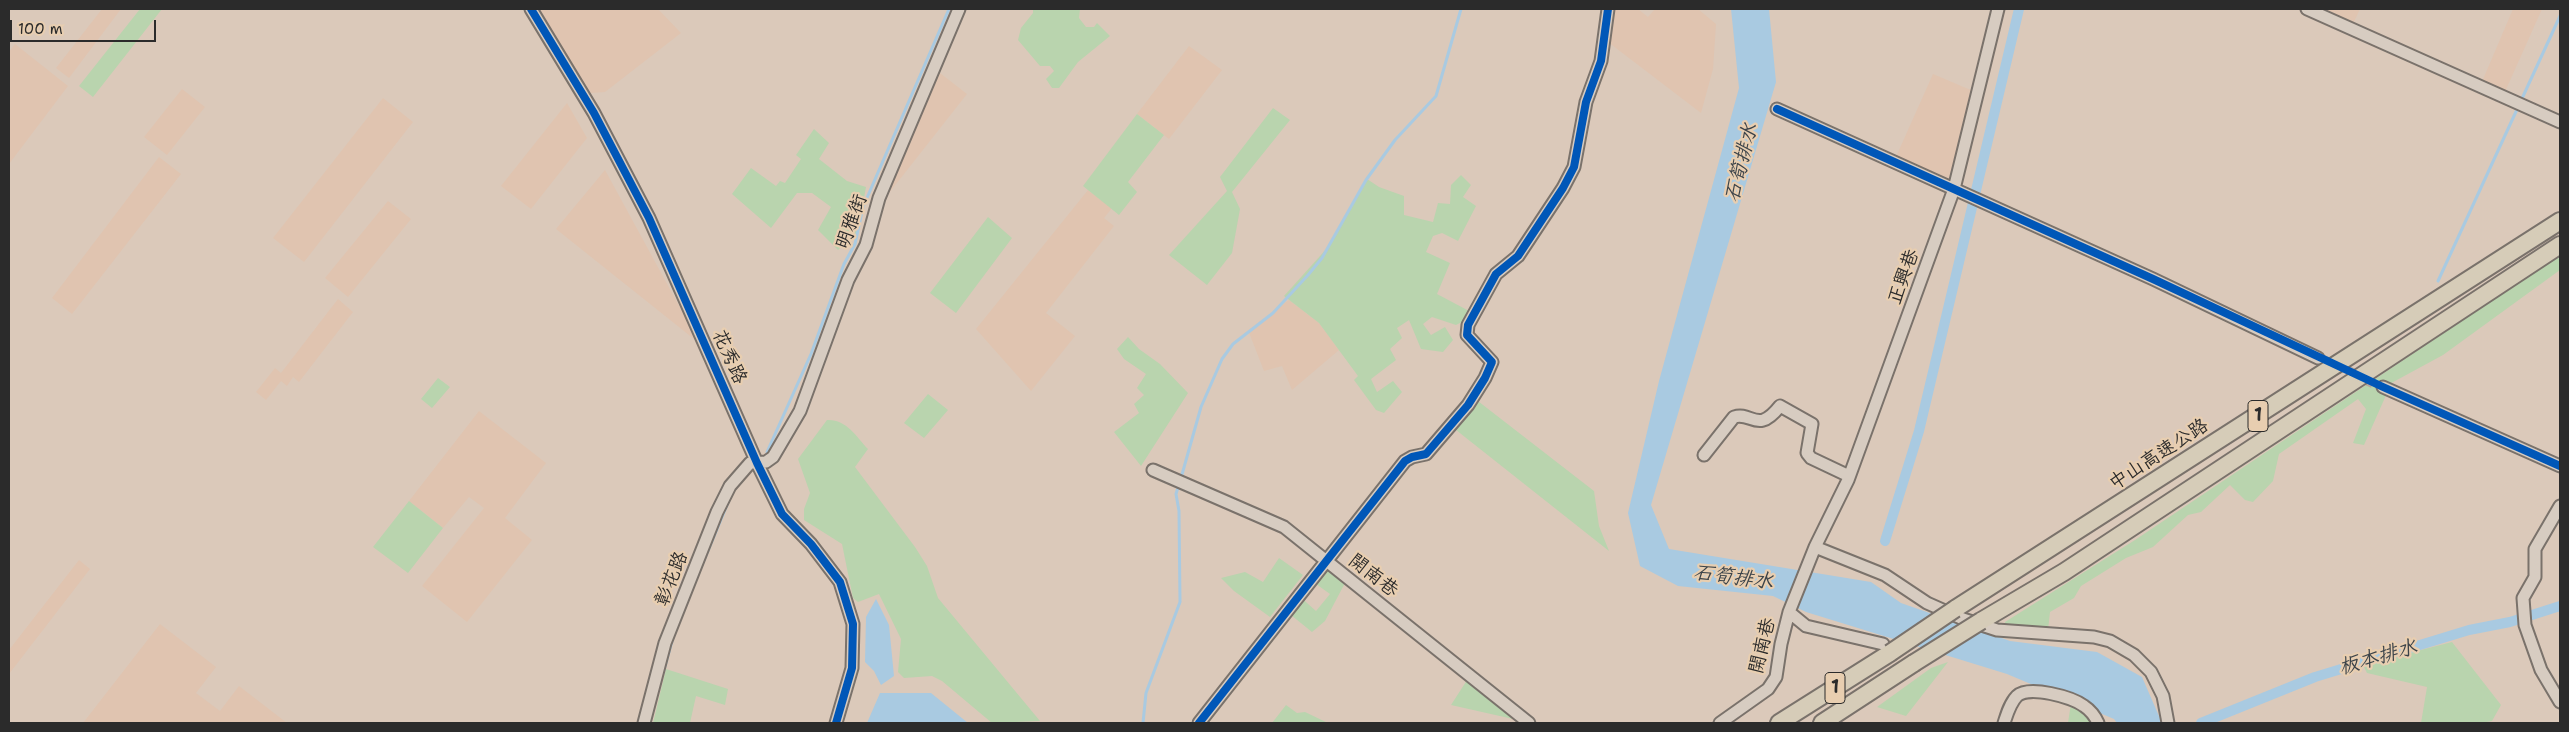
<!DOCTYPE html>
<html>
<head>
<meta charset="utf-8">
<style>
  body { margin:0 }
  #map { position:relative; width:2569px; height:732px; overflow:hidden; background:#dbc9ba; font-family:"Shantell Sans",sans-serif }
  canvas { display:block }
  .frame { position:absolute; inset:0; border:10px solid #2b2b2b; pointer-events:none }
  .scale { position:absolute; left:10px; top:20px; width:146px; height:22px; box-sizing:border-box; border:2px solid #2b2b2b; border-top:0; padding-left:6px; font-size:15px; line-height:18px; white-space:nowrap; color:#2b2b2b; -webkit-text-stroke:4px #e8ceb0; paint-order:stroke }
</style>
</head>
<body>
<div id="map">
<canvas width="2569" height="732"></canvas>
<div class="frame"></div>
<div class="scale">100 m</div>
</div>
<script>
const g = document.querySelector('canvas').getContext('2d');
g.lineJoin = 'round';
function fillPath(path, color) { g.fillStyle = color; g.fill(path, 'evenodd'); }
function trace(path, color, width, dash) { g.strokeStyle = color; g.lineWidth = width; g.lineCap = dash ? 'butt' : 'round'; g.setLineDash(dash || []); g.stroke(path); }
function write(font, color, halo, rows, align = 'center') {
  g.font = font + ' "Shantell Sans","LXGW WenKai TC",sans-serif'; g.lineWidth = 4.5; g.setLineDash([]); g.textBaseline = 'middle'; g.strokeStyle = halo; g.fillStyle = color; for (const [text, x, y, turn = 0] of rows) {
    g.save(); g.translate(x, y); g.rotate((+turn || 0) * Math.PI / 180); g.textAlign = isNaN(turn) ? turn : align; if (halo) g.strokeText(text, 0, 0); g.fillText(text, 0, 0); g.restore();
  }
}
fillPath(new Path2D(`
  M 102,9 L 121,9 L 69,78 L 56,68 Z
  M 537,9 L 658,9 L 681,33 L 605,92 L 591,93 Z
  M 1612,9 L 1638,9 L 1648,17 L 1655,9 L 1698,9 L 1716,24 L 1713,69 L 1701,113 L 1608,42 Z
  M 2313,9 L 2360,9 L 2352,26 Z
  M 2513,9 L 2542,9 L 2504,94 L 2481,84 Z
  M 15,44 L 68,86 L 9,164 L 9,52 Z
  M 1189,46 L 1222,70 L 1169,139 L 1137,114 Z
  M 940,73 L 967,94 L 878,207 L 920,106 Z
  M 1933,74 L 1973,91 L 1949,182 L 1895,159 Z
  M 182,89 L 205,107 L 167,155 L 144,137 Z
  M 383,98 L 413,122 L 304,262 L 273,238 Z
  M 567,103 L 587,138 L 531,209 L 501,186 Z
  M 159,157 L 181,174 L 72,314 L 52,298 Z
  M 605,170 L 696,337 L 694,339 L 556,229 Z
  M 1088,190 L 1112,208 L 1104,218 L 1114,226 L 1046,313 L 1075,336 L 1031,391 L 976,329 Z
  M 388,201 L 411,219 L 348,297 L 325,278 Z
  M 338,299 L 353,312 L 299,382 L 293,377 L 287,386 L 281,381 L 266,400 L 256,392 L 275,368 L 281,373 Z
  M 1289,300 L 1319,323 L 1339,350 L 1292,390 L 1282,366 L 1264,371 L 1248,330 Z
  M 479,411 L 546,463 L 505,518 L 532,540 L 467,622 L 422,586 L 484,508 L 469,497 L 443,528 L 409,501 Z
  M 79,560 L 90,569 L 9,674 L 9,650 Z
  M 160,624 L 216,667 L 196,693 L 220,711 L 239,686 L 287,723 L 83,723 Z`), '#e0c4b0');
fillPath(new Path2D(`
  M 140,9 L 162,9 L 93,97 L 79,86 Z
  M 1033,9 L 1080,9 L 1079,18 L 1086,27 L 1094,27 L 1097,23 L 1110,36 L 1078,62 L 1059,88 L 1052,88 L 1046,79 L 1054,71 L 1050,66 L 1040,66 L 1018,40 L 1021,28 L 1033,13 Z
  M 1273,108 L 1290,120 L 1232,192 L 1240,209 L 1232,253 L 1207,285 L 1169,255 L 1227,191 L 1220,177 Z
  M 1137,114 L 1164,135 L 1128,182 L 1137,192 L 1119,215 L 1083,186 Z
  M 814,129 L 829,143 L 819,159 L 847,181 L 866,187 L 863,204 L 856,203 L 848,224 L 857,232 L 838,250 L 818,230 L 831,207 L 812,193 L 797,193 L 771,228 L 732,194 L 751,168 L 776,186 L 780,181 L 785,183 L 801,159 L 796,155 Z
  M 1461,175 L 1471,185 L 1463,197 L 1476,206 L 1458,241 L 1442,233 L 1433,236 L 1426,252 L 1450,263 L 1437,294 L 1471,312 L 1464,321 L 1456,325 L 1432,317 L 1423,324 L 1431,335 L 1445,327 L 1453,340 L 1443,352 L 1421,349 L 1409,320 L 1397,328 L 1402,338 L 1390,349 L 1396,360 L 1371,379 L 1377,392 L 1393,381 L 1402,392 L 1384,413 L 1376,410 L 1354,380 L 1358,376 L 1319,323 L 1284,296 L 1329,246 L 1367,179 L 1379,187 L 1404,196 L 1404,215 L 1433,222 L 1438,203 L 1450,204 L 1451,185 Z
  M 988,217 L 1012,238 L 956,313 L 930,293 Z
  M 2560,255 L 2560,270 L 2443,355 L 2384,387 L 2387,393 L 2364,445 L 2353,443 L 2366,409 L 2358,399 L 2279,454 L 2273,481 L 2253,502 L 2245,500 L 2230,485 L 2201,512 L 2188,515 L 2153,547 L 2126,558 L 2081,586 L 2074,598 L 2050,612 L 2048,630 L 2004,627 L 2005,622 L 2135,540 Z
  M 1128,337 L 1139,349 L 1160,364 L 1188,393 L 1141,466 L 1114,432 L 1139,413 L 1134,404 L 1144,395 L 1137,388 L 1146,374 L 1124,359 L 1117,349 Z
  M 438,378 L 450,387 L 432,408 L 421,399 Z
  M 928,394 L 948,410 L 924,438 L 904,423 Z
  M 1474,398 L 1594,491 L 1599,526 L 1609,551 L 1451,426 Z
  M 827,420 C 846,419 856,436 868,449 L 855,467 L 915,547 L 927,566 L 938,598 L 1040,721 L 992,723 L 942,681 L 932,676 L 904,678 L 898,672 L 901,639 L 879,594 L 858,602 L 853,598 L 842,544 L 804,520 L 804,509 L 810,493 L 798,459 Z
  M 409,501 L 443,528 L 408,573 L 373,547 Z
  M 1279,558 L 1303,575 L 1270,617 L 1234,591 L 1221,578 L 1245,572 L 1263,582 Z
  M 1327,566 L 1346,581 L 1325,621 L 1312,632 L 1286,611 L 1298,595 L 1316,611 L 1330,594 L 1316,584 L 1308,593 Z
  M 2452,642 L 2501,705 L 2492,721 L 2481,723 L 2421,723 L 2427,687 L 2367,673 L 2363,665 Z
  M 1948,662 L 1906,716 L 1877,707 L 1931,668 Z
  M 666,669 L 728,689 L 725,705 L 696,696 L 690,723 L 653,723 Z
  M 1469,677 L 1517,717 L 1513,719 L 1451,705 Z
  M 2071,703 L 2079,707 L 2095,723 L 2068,723 Z
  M 1286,705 L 1297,713 L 1305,712 L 1328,723 L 1272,723 Z`), '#b9d4ae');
fillPath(new Path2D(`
  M 1731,9 L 1769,9 L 1776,82 L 1651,505 L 1669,549 L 1871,582 L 1901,603 L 2010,641 L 2097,652 L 2142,677 L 2162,723 L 2117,723 L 2114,719 L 2007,674 L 1806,612 L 1773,596 L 1678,586 L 1640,566 L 1628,513 L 1659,381 L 1739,88 Z
  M 876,599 L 889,625 L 894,676 L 881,685 L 874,671 L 865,662 L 866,617 Z
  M 880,693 L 931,693 L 968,723 L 867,723 Z`), '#a9cae1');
trace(new Path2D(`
  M 2438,281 L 2560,16
  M 767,452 L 811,354 L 844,264 L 855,244 L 863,207 L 949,9
  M 1181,478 L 1201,407 L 1222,359 L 1233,344 L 1273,313 L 1308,275 L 1322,258 L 1366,180 L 1395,140 L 1436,96 L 1461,9
  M 692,589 L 732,493
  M 663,673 L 674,634
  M 1143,723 L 1146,693 L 1180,602 L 1179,511 L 1176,494 L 1179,484`), '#a9cae1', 3);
trace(new Path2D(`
  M 1885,541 L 1919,431 L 2019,9
  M 2201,723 L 2315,677 L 2469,630 L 2510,622 L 2560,606`), '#a9cae1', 10);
trace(new Path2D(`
  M 2318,358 L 2383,387`), '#b8a99d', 11, [11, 5.5]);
const minor = new Path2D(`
  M 531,9 L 594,113 L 649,218 L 757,463 L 782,514 L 811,544 L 840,582 L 853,624 L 852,668 L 836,723
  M 2307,9 L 2560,122
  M 1777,109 L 2153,279 L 2318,358
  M 2383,387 L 2560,466
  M 1704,455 L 1734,417 C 1752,411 1757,435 1780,406 L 1812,424 L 1807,453 L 1811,458 L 1849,476
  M 1153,470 L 1284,527 L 1529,723
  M 2560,506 L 2535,549 L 2535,577 L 2523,598 L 2525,625 L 2541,670 L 2560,702
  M 1815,547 L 1885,575 L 1927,603 L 1963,619 L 1997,630 L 2094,637 L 2110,641 L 2134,655 L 2151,672 L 2163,696 L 2168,723
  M 1789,612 L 1806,626 L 1883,644
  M 644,723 L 665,643 L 717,512 L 730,486 L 750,463 L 766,462 L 773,457 L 800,411 L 848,280 L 866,245 L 879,198 L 959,9
  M 1199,723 L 1405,461 L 1412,457 L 1426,454 L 1468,405 L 1485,378 L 1492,362 L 1467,335 L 1468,325 L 1496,274 L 1518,256 L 1563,188 L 1574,167 L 1586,102 L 1601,61 L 1608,9
  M 1720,723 L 1768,689 L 1776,677 L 1781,644 L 1789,612 L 1815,547 L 1848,480 L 1954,189 L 1998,9
  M 2004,723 C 2007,714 2010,703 2017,696 C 2029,685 2072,697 2084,706 C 2090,710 2095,716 2098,723`);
const highway = new Path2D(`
  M 1955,609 L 2560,221
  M 1981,621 L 2064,572 L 2560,245
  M 1779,723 L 1890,653
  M 1822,723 L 1914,663`);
trace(minor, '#7a726b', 15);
trace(highway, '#7a726b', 20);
trace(minor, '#d7ccc1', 11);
trace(highway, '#d6ccb8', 16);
const highwayBridge = new Path2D(`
  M 1890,653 L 1955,609
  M 1914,663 L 1981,621`);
trace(highwayBridge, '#7a726b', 20, []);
trace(highwayBridge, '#d6ccb8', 16);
trace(new Path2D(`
  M 531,9 L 594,113 L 649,218 L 757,463 L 782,514 L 811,544 L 840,582 L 853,624 L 852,668 L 836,723
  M 1777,109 L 2153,279 L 2383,387 L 2560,466
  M 1199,723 L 1405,461 L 1412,457 L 1426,454 L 1468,405 L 1485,378 L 1492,362 L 1467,335 L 1468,325 L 1496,274 L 1518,256 L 1563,188 L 1574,167 L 1586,102 L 1601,61 L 1608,9`), '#0057b8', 8);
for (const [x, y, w] of [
  [2258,416,20],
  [1835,688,20]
]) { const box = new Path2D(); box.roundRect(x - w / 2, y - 15.5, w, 31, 4); g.fillStyle = '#e8ceb0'; g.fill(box); trace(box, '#2b2b2b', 1); }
write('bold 18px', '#2b2b2b', null, [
  ["1",2258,416],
  ["1",1835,688]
]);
write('19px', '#2b2b2b', '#e8ceb0', [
  ["明雅街",852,222,-70],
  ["正興巷",1904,277,-70],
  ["花秀路",729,357,66],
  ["中山高速公路",2159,455,-33],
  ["開南巷",1373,576,38],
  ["彰花路",672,579,-68],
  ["開南巷",1763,646,-76]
]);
write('italic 20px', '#3b4349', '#e8ceb0', [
  ["石筍排水",1742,163,-76],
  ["石筍排水",1733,578,7],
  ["板本排水",2378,658,-16]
]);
</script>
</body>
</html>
